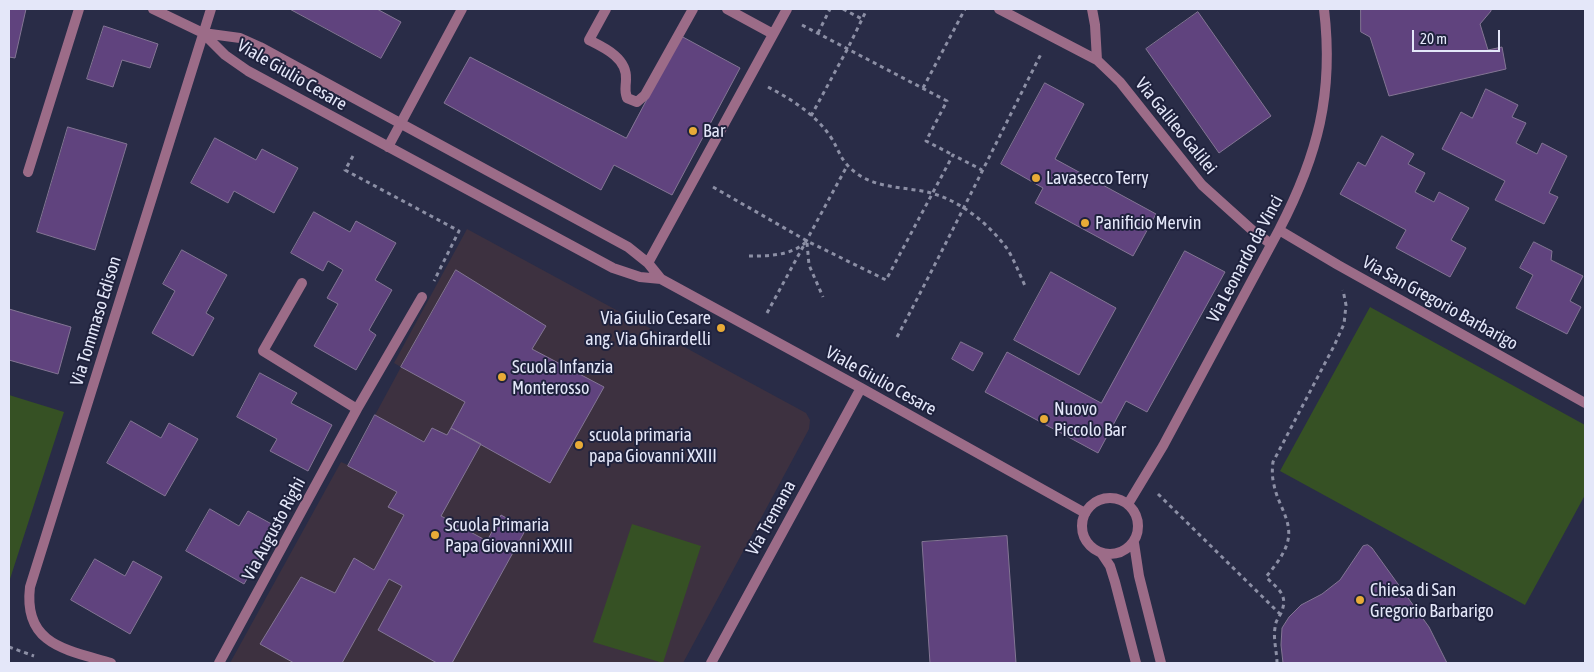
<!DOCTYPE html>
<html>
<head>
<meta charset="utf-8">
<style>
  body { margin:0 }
  #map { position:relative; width:1594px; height:672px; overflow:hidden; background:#292c47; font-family:"Asap Condensed",sans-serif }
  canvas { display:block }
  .frame { position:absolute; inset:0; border:10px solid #e4e7f9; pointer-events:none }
  .scale { position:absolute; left:1412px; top:30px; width:88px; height:22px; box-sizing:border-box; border:2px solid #e4e7f9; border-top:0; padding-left:6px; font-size:15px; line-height:18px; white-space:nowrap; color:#e4e7f9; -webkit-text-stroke:4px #1f223d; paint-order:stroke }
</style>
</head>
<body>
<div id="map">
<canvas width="1594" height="672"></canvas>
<div class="frame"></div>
<div class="scale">20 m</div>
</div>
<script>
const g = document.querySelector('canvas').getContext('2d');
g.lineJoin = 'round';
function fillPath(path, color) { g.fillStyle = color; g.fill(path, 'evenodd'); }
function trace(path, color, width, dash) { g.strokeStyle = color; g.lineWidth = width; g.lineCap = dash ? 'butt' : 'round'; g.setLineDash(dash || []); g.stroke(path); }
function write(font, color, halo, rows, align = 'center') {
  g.font = font + ' "Asap Condensed",sans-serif'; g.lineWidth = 4; g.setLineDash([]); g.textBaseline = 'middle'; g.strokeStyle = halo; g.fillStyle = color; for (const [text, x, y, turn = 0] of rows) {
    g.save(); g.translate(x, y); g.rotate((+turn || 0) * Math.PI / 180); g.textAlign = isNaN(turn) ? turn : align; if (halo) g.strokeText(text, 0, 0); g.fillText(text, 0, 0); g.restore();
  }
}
fillPath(new Path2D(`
  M 467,229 L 806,413 L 810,420 L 809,429 L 683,663 L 230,663 L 341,462 L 348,465 L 401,367 L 394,363 Z`), '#3d3140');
fillPath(new Path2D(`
  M 1370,307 L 1585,425 L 1585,495 L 1525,605 L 1280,471 Z
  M 9,395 L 64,412 L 9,582 Z
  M 632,524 L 701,546 L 663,663 L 593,642 Z`), '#365124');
const building = new Path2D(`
  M 9,9 L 26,9 L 15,58 L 9,57 Z
  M 290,9 L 377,9 L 401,22 L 381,58 Z
  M 1361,9 L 1491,9 L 1491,11 L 1480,24 L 1488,50 L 1502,47 L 1506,69 L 1389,96 L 1370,37 L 1361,32 Z
  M 1198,12 L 1271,116 L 1219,153 L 1146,49 Z
  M 104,26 L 158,44 L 150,68 L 122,60 L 113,87 L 87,79 Z
  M 681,36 L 740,68 L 672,195 L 614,165 L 601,190 L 444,103 L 470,57 L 626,138 Z
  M 1045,83 L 1084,104 L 1055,159 L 1156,214 L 1133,256 L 1035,203 L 1043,188 L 1001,164 Z
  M 1486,89 L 1518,105 L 1512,117 L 1526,123 L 1516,143 L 1537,154 L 1542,143 L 1567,156 L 1549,193 L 1558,197 L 1544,224 L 1495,200 L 1505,181 L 1442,149 L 1461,112 L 1472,118 Z
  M 68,127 L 127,144 L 95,250 L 37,232 Z
  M 1382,136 L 1414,154 L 1408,164 L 1425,173 L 1415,192 L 1434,202 L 1439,192 L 1469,208 L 1451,240 L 1466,248 L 1450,277 L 1396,248 L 1406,230 L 1340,194 L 1358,162 L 1365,166 Z
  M 215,138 L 256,160 L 262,149 L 298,168 L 274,213 L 234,191 L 228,203 L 191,183 Z
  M 314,212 L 350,232 L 356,221 L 396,243 L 375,280 L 392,290 L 369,330 L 376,335 L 356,370 L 314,346 L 338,304 L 327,298 L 343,270 L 328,261 L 323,271 L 291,253 Z
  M 1534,242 L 1552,251 L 1551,260 L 1583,276 L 1570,301 L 1581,307 L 1567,334 L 1516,308 L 1533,275 L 1520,268 Z
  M 182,250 L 227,275 L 206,313 L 214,318 L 193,356 L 152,333 L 175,291 L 163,284 Z
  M 1185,251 L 1225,272 L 1147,412 L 1126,401 L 1098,453 L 985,392 L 1007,352 L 1101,403 Z
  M 456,270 L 546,326 L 532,349 L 604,387 L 550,483 L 451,428 L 465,402 L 401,367 Z
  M 1051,272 L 1116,308 L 1079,375 L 1014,340 Z
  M 9,309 L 71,327 L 58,374 L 9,360 Z
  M 961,342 L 983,353 L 973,371 L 952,359 Z
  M 260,373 L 297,393 L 291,403 L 332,425 L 308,471 L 270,451 L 277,439 L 237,417 Z
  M 375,415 L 424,442 L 432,428 L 447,435 L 451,428 L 481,444 L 441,516 L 487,541 L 501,515 L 526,529 L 452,663 L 437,663 L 378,630 L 402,586 L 389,579 L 342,663 L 294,663 L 260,644 L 301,577 L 335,593 L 354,558 L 374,570 L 404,515 L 388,507 L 397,492 L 348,466 Z
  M 131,421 L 161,438 L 169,423 L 198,439 L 165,496 L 107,463 Z
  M 210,509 L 239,526 L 248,511 L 277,527 L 244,584 L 186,551 Z
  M 1007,536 L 1016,663 L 930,663 L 922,542 Z
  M 1368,545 L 1372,548 L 1429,627 L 1447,663 L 1283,663 L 1281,645 L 1282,628 L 1289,617 L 1301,605 L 1322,594 L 1340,580 L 1363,546 Z
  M 95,559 L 125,576 L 133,561 L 162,577 L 130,634 L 71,600 Z`);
fillPath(building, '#60437e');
trace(building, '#837594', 1);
trace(new Path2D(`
  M 843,9 L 862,19
  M 802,25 L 947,101 L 926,141 L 953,155
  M 818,33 L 830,9
  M 768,87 C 791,99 815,114 830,136 C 840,151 840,161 856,173 C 875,187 899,187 922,191 C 956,197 988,222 1008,250 C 1015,262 1020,275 1026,288
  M 923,88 L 965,9
  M 811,116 L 848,48 L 867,9
  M 353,156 L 345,170 L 459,231 L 434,281
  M 713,187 L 807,241 L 886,280 L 953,155 L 982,170
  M 807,243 L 809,265 L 823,297
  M 749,256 C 768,256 789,256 805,243
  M 767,313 L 847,166
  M 897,337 C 947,243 994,147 1042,52
  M 1158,494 L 1280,614
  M 9,647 L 34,656
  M 1277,663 C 1277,652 1273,639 1275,628 C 1275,622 1278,619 1281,613 C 1289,595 1278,589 1266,577 C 1274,567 1283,556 1287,544 C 1294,522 1278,506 1274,485 C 1272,477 1272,470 1273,462 L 1334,346 L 1344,324 L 1346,305 L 1343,290`), '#8c8fa5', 3, [4, 4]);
trace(new Path2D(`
  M 153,9 L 203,33 L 225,55 L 248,71 L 613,268 L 640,277 L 661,279 L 861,388 L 1085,513
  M 606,9 L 589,40 C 605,48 627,58 626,79 C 626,87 624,90 627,98 L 637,102 L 645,95 L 693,9
  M 727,9 L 773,34
  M 999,9 L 1097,60 L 1120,82 L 1202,185 L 1252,230 L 1271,244
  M 1092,9 L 1095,25 L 1097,60
  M 203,33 L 240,38 L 260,47 L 628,247 L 648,263 L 661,279
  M 388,147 L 462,9
  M 28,172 L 79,9
  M 1279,230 L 1338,265 L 1585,403
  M 648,263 L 787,9
  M 302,283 L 263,351 L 357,409
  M 1128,504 L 1163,446 L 1279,230 C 1318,155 1334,93 1324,9
  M 111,663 C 67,650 23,645 30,587 L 211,9
  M 219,663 L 357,409 L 422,297
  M 711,663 L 861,388`), '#9c6c88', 10);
trace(new Path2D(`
  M1082 526a28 28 0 1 1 56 0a28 28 0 1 1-56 0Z
  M 1134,543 L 1139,576 L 1161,663
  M 1102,554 L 1110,566 L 1115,582 L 1136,663`), '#9c6c88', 10);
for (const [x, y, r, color] of [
  [693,131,5,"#e8ab37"],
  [1036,178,5,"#e8ab37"],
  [1085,223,5,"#e8ab37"],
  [721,328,5,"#e8ab37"],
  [502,377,5,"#e8ab37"],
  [1044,419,5,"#e8ab37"],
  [579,445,5,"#e8ab37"],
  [435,535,5,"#e8ab37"],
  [1360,600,5,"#e8ab37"]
]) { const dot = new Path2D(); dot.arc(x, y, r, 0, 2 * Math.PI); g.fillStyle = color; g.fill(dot); trace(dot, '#1f223d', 2); }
write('18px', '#e4e7f9', '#1f223d', [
  ["Viale Giulio Cesare",292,75,30],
  ["Via Galileo Galilei",1176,126,51],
  ["Via Leonardo da Vinci",1245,259,-62],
  ["Via San Gregorio Barbarigo",1440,303,29],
  ["Via Tommaso Edison",96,321,-73],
  ["Viale Giulio Cesare",881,381,29],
  ["Via Tremana",771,518,-61],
  ["Via Augusto Righi",274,529,-62]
]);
write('18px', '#e4e7f9', '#1f223d', [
  ["Bar",703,131],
  ["Lavasecco Terry",1046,178],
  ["Panificio Mervin",1095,223],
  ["Via Giulio Cesare",711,318,"right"],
  ["ang. Via Ghirardelli",711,339,"right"],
  ["Scuola Infanzia",512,367],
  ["Monterosso",512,388],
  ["Nuovo",1054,409],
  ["Piccolo Bar",1054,430],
  ["scuola primaria",589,435],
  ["papa Giovanni XXIII",589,456],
  ["Scuola Primaria",445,525],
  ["Papa Giovanni XXIII",445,546],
  ["Chiesa di San",1370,590],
  ["Gregorio Barbarigo",1370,611]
], 'left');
</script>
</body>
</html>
